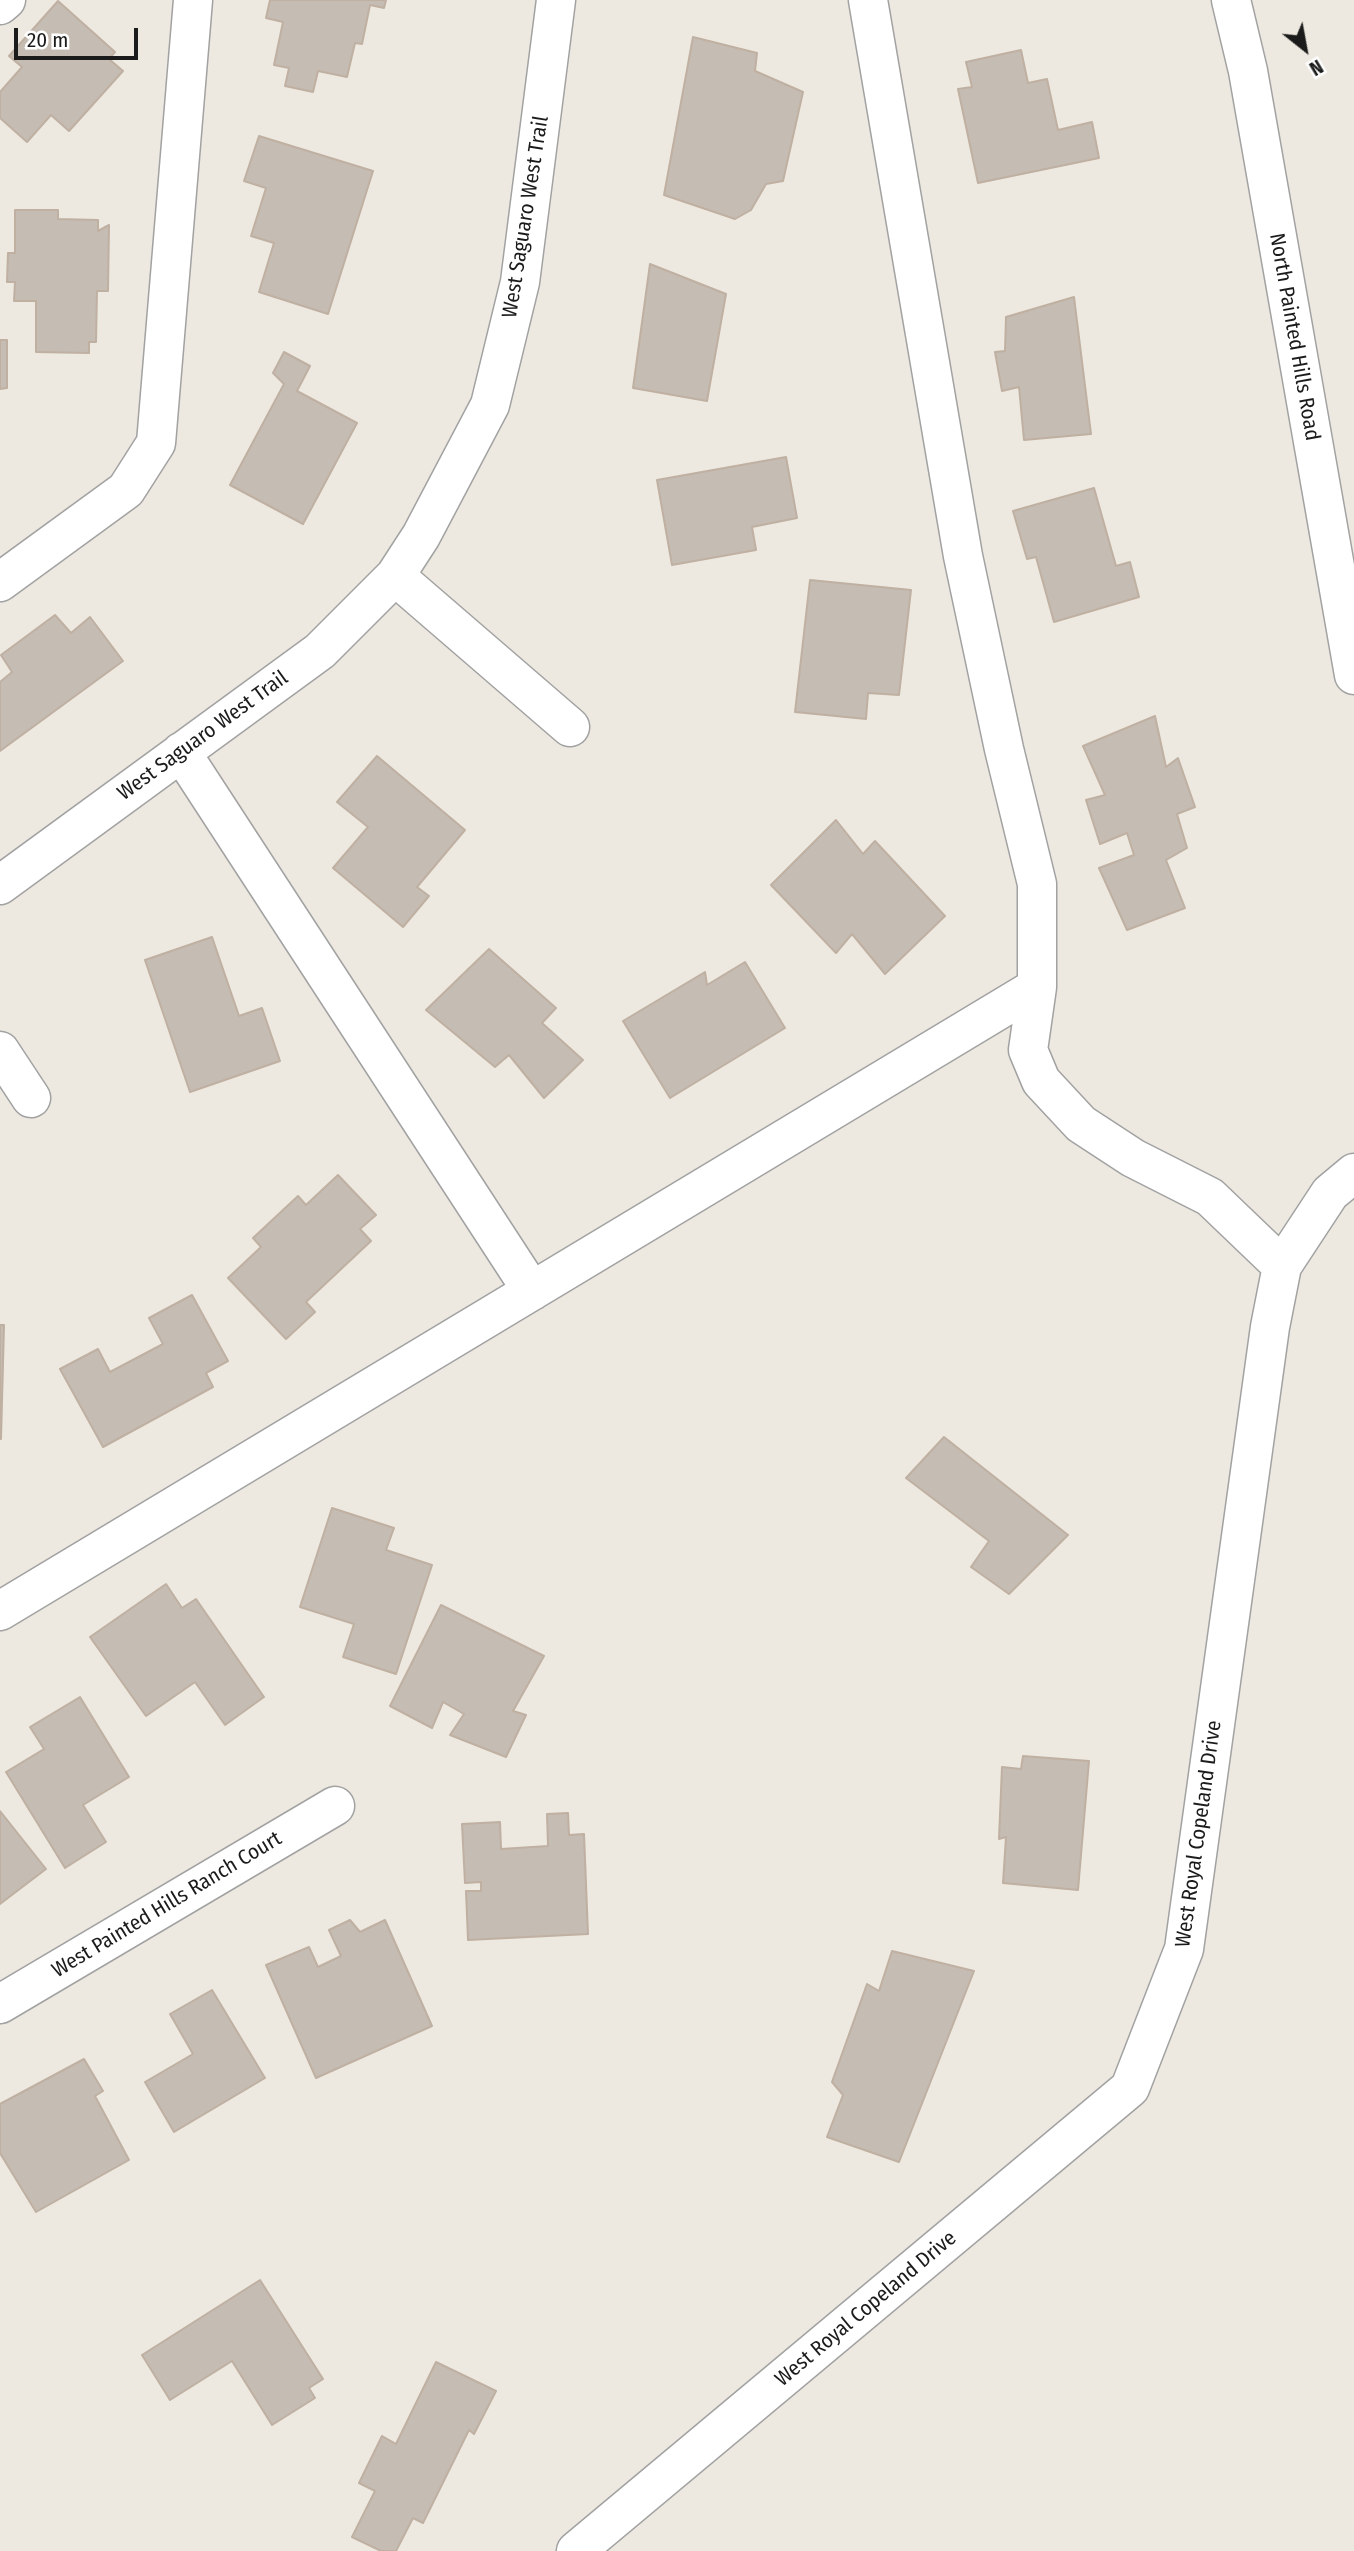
<!DOCTYPE html>
<html>
<head>
<meta charset="utf-8">
<style>
  body { margin:0 }
  #map { position:relative; width:1354px; height:2551px; overflow:hidden; background:#ede9e0; font-family:"Fira Sans Condensed",sans-serif }
  canvas { display:block }
  .north { position:absolute; left:1270px; top:14px; width:70px; height:70px; -webkit-text-stroke:5px #fff; paint-order:stroke; rotate:149deg; font-size:19px; font-weight:700; line-height:28px; text-align:center; color:#1b1b1b }
  .north::after { content:''; display:block; margin:auto; width:24px; height:32px; background:#1b1b1b; clip-path:polygon(50% 0,100% 100%,50% 72%,0 100%) }
  .scale { position:absolute; left:14px; top:28px; width:124px; height:32px; box-sizing:border-box; border:4px solid #1b1b1b; border-top:0; padding-left:9px; font-size:21px; line-height:24px; white-space:nowrap; color:#1b1b1b; -webkit-text-stroke:5px #fff; paint-order:stroke }
</style>
</head>
<body>
<div id="map">
<canvas width="1354" height="2551"></canvas>
<div class="north">N</div>
<div class="scale">20 m</div>
</div>
<script>
const g = document.querySelector('canvas').getContext('2d');
g.lineJoin = 'round';
function fillPath(path, color) { g.fillStyle = color; g.fill(path, 'evenodd'); }
function trace(path, color, width, dash) { g.strokeStyle = color; g.lineWidth = width; g.lineCap = dash ? 'butt' : 'round'; g.setLineDash(dash || []); g.stroke(path); }
function write(font, color, halo, rows, align = 'center') {
  g.font = font + ' "Fira Sans Condensed",sans-serif'; g.lineWidth = 7; g.setLineDash([]); g.textBaseline = 'middle'; g.strokeStyle = halo; g.fillStyle = color; for (const [text, x, y, turn = 0] of rows) {
    g.save(); g.translate(x, y); g.rotate((+turn || 0) * Math.PI / 180); g.textAlign = isNaN(turn) ? turn : align; if (halo) g.strokeText(text, 0, 0); g.fillText(text, 0, 0); g.restore();
  }
}
const building = new Path2D(`
  M 270,0 L 386,0 L 384,8 L 370,5 L 362,44 L 355,43 L 347,77 L 318,71 L 313,92 L 285,86 L 289,68 L 274,65 L 283,22 L 266,18 Z
  M 58,1 L 115,52 L 109,59 L 123,71 L 69,131 L 51,115 L 27,142 L 0,118 L 0,92 L 22,67 L 9,56 Z
  M 693,37 L 757,53 L 755,71 L 803,92 L 783,181 L 766,184 L 751,210 L 735,219 L 664,195 Z
  M 1021,50 L 1028,83 L 1047,79 L 1058,130 L 1092,122 L 1099,158 L 978,183 L 958,89 L 972,87 L 966,62 Z
  M 259,136 L 373,171 L 328,314 L 259,292 L 274,243 L 251,236 L 266,188 L 244,181 Z
  M 15,210 L 58,210 L 58,219 L 98,220 L 98,231 L 109,225 L 108,291 L 97,291 L 96,342 L 89,342 L 89,353 L 36,352 L 36,301 L 14,301 L 15,282 L 7,282 L 8,253 L 15,253 Z
  M 650,264 L 726,294 L 707,401 L 633,388 Z
  M 1074,297 L 1091,434 L 1024,440 L 1019,387 L 1002,391 L 995,352 L 1005,351 L 1006,317 Z
  M 0,340 L 7,340 L 7,388 L 0,389 Z
  M 284,352 L 310,366 L 297,391 L 357,423 L 303,524 L 230,485 L 284,384 L 273,373 Z
  M 786,457 L 797,518 L 752,527 L 756,550 L 672,565 L 657,480 Z
  M 1094,488 L 1116,566 L 1130,562 L 1139,597 L 1054,622 L 1036,557 L 1027,559 L 1013,511 Z
  M 810,580 L 911,590 L 899,695 L 868,693 L 866,719 L 795,712 Z
  M 55,615 L 71,633 L 90,617 L 123,661 L 0,751 L 0,682 L 12,672 L 1,655 Z
  M 1155,716 L 1166,767 L 1178,758 L 1195,807 L 1177,814 L 1187,848 L 1166,860 L 1185,908 L 1127,930 L 1099,868 L 1134,855 L 1127,833 L 1100,844 L 1086,800 L 1105,795 L 1083,746 Z
  M 377,756 L 465,830 L 417,887 L 429,896 L 403,927 L 333,868 L 368,827 L 337,802 Z
  M 836,820 L 863,854 L 875,841 L 945,916 L 885,974 L 852,934 L 836,953 L 771,885 Z
  M 212,937 L 239,1016 L 262,1008 L 280,1061 L 190,1092 L 145,960 Z
  M 489,949 L 556,1008 L 542,1023 L 583,1060 L 544,1098 L 509,1055 L 495,1067 L 426,1010 Z
  M 745,962 L 785,1028 L 670,1098 L 623,1021 L 705,972 L 707,985 Z
  M 338,1175 L 376,1215 L 360,1229 L 371,1241 L 306,1302 L 315,1312 L 286,1339 L 228,1278 L 261,1247 L 253,1238 L 298,1196 L 306,1205 Z
  M 192,1295 L 228,1361 L 206,1373 L 213,1387 L 103,1447 L 60,1369 L 98,1349 L 110,1372 L 163,1344 L 149,1318 Z
  M 0,1325 L 4,1325 L 1,1439 L 0,1439 Z
  M 944,1437 L 1068,1535 L 1009,1594 L 971,1567 L 989,1541 L 906,1478 Z
  M 332,1508 L 394,1528 L 386,1550 L 432,1565 L 396,1674 L 343,1657 L 354,1624 L 300,1607 Z
  M 166,1584 L 182,1608 L 196,1599 L 264,1697 L 225,1725 L 195,1682 L 146,1716 L 90,1637 Z
  M 441,1605 L 544,1656 L 513,1711 L 526,1715 L 506,1757 L 450,1735 L 464,1714 L 443,1702 L 432,1728 L 390,1706 Z
  M 80,1697 L 129,1777 L 83,1805 L 106,1842 L 65,1868 L 6,1772 L 44,1749 L 30,1727 Z
  M 1023,1756 L 1089,1761 L 1078,1890 L 1003,1883 L 1006,1837 L 999,1839 L 1002,1767 L 1021,1769 Z
  M 0,1811 L 46,1869 L 0,1904 Z
  M 568,1813 L 569,1835 L 584,1834 L 588,1934 L 468,1940 L 466,1891 L 481,1891 L 481,1882 L 465,1883 L 462,1824 L 500,1822 L 501,1849 L 548,1846 L 547,1814 Z
  M 350,1920 L 360,1932 L 385,1920 L 432,2026 L 316,2078 L 266,1965 L 309,1947 L 318,1967 L 341,1956 L 329,1930 Z
  M 892,1951 L 974,1971 L 899,2162 L 827,2137 L 843,2095 L 832,2082 L 867,1984 L 879,1991 Z
  M 212,1990 L 265,2078 L 174,2132 L 145,2082 L 193,2054 L 170,2014 Z
  M 84,2059 L 103,2091 L 95,2096 L 129,2160 L 36,2212 L 0,2153 L 0,2104 Z
  M 260,2280 L 323,2379 L 309,2388 L 315,2398 L 272,2425 L 232,2361 L 170,2400 L 142,2355 Z
  M 436,2362 L 496,2391 L 474,2434 L 469,2430 L 423,2523 L 413,2518 L 396,2551 L 381,2551 L 352,2537 L 375,2491 L 359,2483 L 382,2436 L 396,2444 Z`);
fillPath(building, '#c5bcb3');
trace(building, '#bfb0a2', 2);
const minor = new Path2D(`
  M 868,0 L 963,556 L 1004,749 L 1037,884 L 1037,987 L 1028,1050 L 1041,1081 L 1081,1124 L 1133,1158 L 1210,1197 L 1282,1266
  M 1231,0 L 1248,71 L 1354,675
  M 0,5 L 6,0
  M 395,576 L 570,727
  M 0,582 L 126,490 L 156,443 L 193,0
  M 181,752 L 532,1291
  M 0,885 L 320,651 L 395,576 L 421,536 L 490,405 L 520,282 L 556,0
  M 0,1051 L 31,1098
  M 0,1611 L 1037,987
  M 0,2004 L 335,1806
  M 576,2551 L 1130,2088 L 1184,1949 L 1270,1327 L 1282,1266 L 1330,1193 L 1354,1173`);
trace(minor, '#a2a2a2', 41);
trace(minor, '#fff', 38);
write('21px', '#1b1b1b', '#fff', [
  ["West Saguaro West Trail",526,217,-81],
  ["North Painted Hills Road",1294,337,80],
  ["West Saguaro West Trail",203,736,-36],
  ["West Royal Copeland Drive",1199,1834,-82],
  ["West Painted Hills Ranch Court",167,1905,-31],
  ["West Royal Copeland Drive",866,2309,-40]
]);
</script>
</body>
</html>
